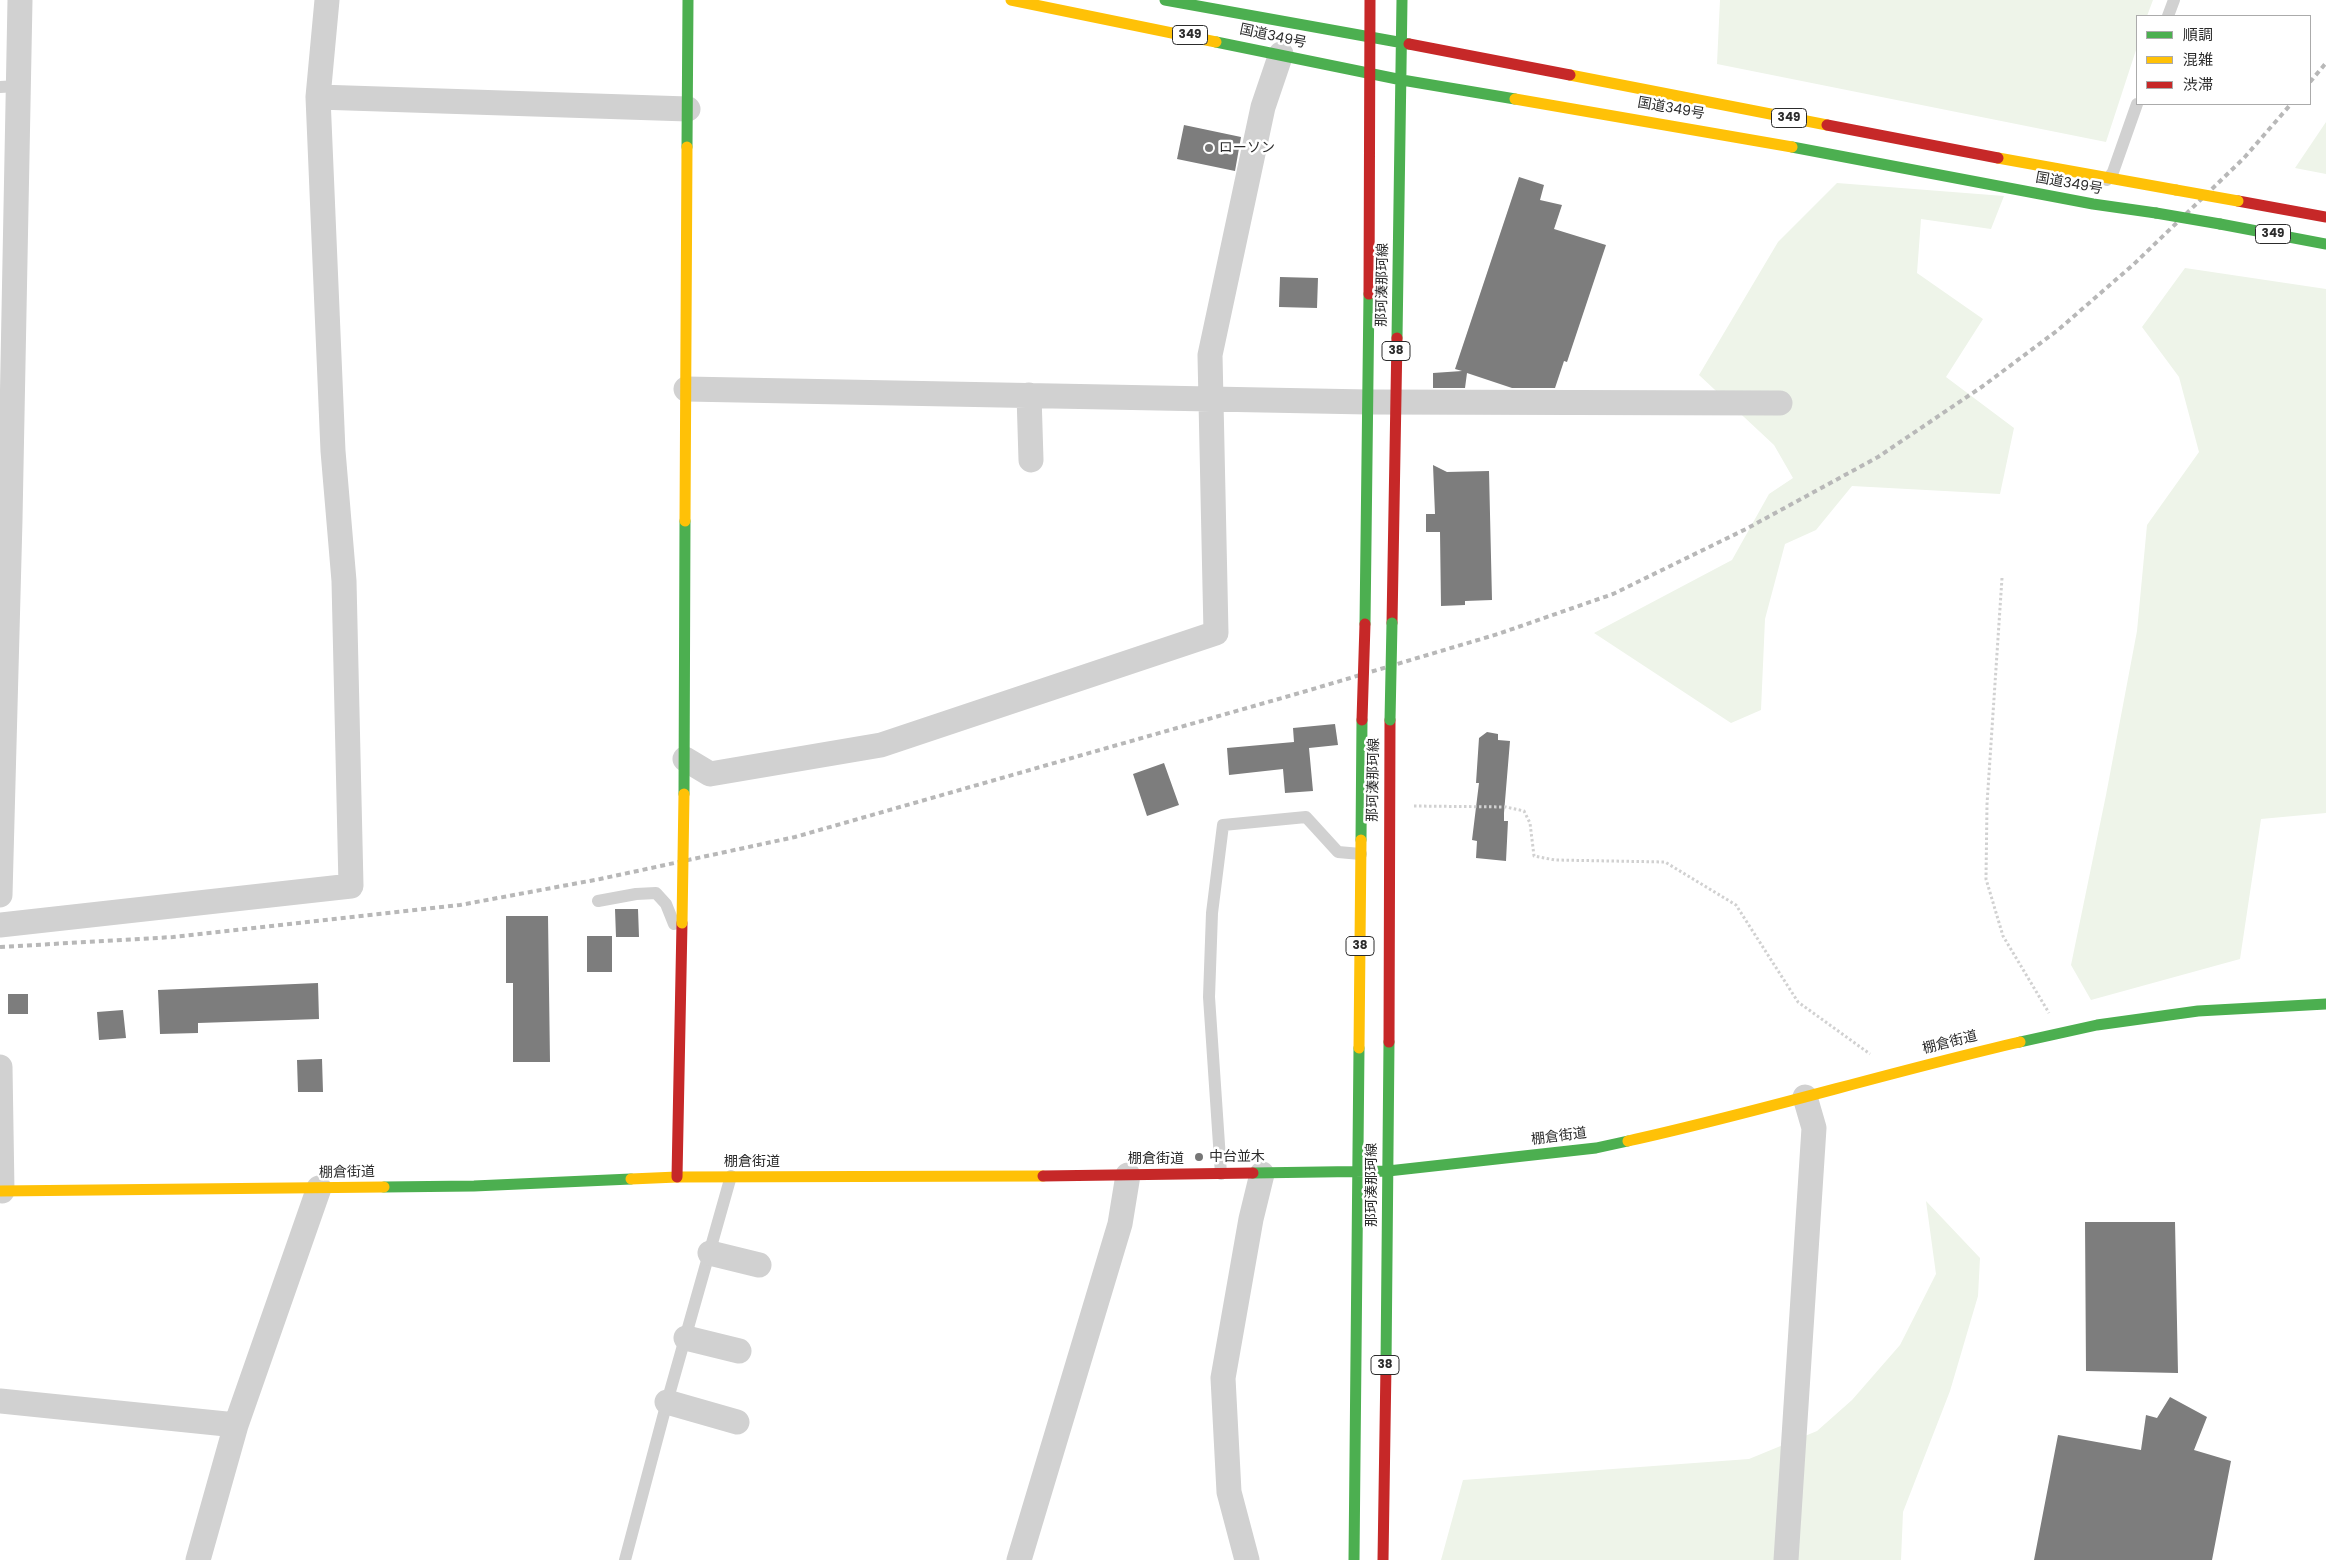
<!DOCTYPE html>
<html>
<head>
<meta charset="utf-8">
<style>
  body { margin:0 }
  #map { position:relative; width:2326px; height:1560px; overflow:hidden; background:#fff; font-family:Poppins,"Noto Sans JP",sans-serif }
  canvas { display:block }
  .legend { position:absolute; left:2136px; top:15px; width:175px; height:90px; box-sizing:border-box; background:#fff; border:1px solid #ababab; margin:0; padding:6px 9px; list-style:none; font-size:15px; color:#2c2c2c }
  .legend li { display:flex; align-items:center; gap:10px; height:25px }
  .legend b { width:25px; border:1px solid #ababab }
</style>
</head>
<body>
<div id="map">
<canvas width="2326" height="1560"></canvas>
<ul class="legend">
<li><b style="height:6px;background:#4caf50"></b>順調</li>
<li><b style="height:6px;background:#ffc107"></b>混雑</li>
<li><b style="height:6px;background:#c62828"></b>渋滞</li>
</ul>
</div>
<script>
const g = document.querySelector('canvas').getContext('2d');
g.lineJoin = 'round';
function fillPath(path, color) { g.fillStyle = color; g.fill(path, 'evenodd'); }
function trace(path, color, width, dash) { g.strokeStyle = color; g.lineWidth = width; g.lineCap = dash ? 'butt' : 'round'; g.setLineDash(dash || []); g.stroke(path); }
function write(font, color, halo, rows, align = 'center') {
  g.font = font + ' Poppins,"Noto Sans JP",sans-serif'; g.lineWidth = 5; g.setLineDash([]); g.textBaseline = 'middle'; g.strokeStyle = halo; g.fillStyle = color; for (const [text, x, y, turn = 0] of rows) {
    g.save(); g.translate(x, y); g.rotate((+turn || 0) * Math.PI / 180); g.textAlign = isNaN(turn) ? turn : align; if (halo) g.strokeText(text, 0, 0); g.fillText(text, 0, 0); g.restore();
  }
}
fillPath(new Path2D(`
  M 1720,0 L 2153,0 L 2147,16 L 2137,16 L 2137,47 L 2106,142 L 1717,64 Z
  M 2326,122 L 2326,174 L 2295,168 Z
  M 1837,183 L 2004,196 L 1991,229 L 1921,219 L 1917,273 L 1983,319 L 1946,377 L 2014,428 L 2000,494 L 1852,486 L 1816,530 L 1785,544 L 1765,619 L 1761,710 L 1731,723 L 1594,633 L 1732,560 L 1769,494 L 1793,478 L 1774,445 L 1699,375 L 1778,242 Z
  M 2185,268 L 2326,289 L 2326,813 L 2261,819 L 2240,959 L 2091,1000 L 2071,965 L 2106,795 L 2137,631 L 2147,525 L 2199,452 L 2179,377 L 2142,327 Z
  M 1926,1201 L 1980,1258 L 1978,1296 L 1950,1391 L 1903,1512 L 1901,1560 L 1441,1560 L 1463,1480 L 1749,1459 L 1817,1431 L 1852,1400 L 1900,1345 L 1936,1274 Z`), '#eef4e9');
fillPath(new Path2D(`
  M 1184,125 L 1241,137 L 1235,171 L 1177,159 Z
  M 1519,177 L 1544,185 L 1540,200 L 1562,205 L 1554,229 L 1606,245 L 1567,362 L 1564,361 L 1555,388 L 1512,388 L 1467,373 L 1465,388 L 1433,388 L 1433,373 L 1462,371 L 1455,369 Z
  M 1280,277 L 1318,278 L 1317,308 L 1279,307 Z
  M 1433,465 L 1447,472 L 1489,471 L 1492,600 L 1465,601 L 1465,605 L 1441,606 L 1440,532 L 1426,532 L 1426,514 L 1435,514 Z
  M 1335,724 L 1338,745 L 1309,748 L 1313,791 L 1285,793 L 1283,769 L 1229,775 L 1227,748 L 1294,742 L 1293,728 Z
  M 1487,732 L 1498,734 L 1498,740 L 1510,741 L 1504,813 L 1504,821 L 1508,821 L 1506,861 L 1476,858 L 1477,841 L 1472,840 L 1479,783 L 1476,783 L 1479,738 Z
  M 1164,763 L 1179,805 L 1147,816 L 1133,774 Z
  M 615,909 L 638,909 L 639,937 L 616,937 Z
  M 506,916 L 548,916 L 550,1062 L 513,1062 L 513,983 L 506,983 Z
  M 587,936 L 612,936 L 612,972 L 587,972 Z
  M 318,983 L 319,1019 L 198,1023 L 198,1033 L 160,1034 L 158,990 Z
  M 8,994 L 28,994 L 28,1014 L 8,1014 Z
  M 123,1010 L 126,1038 L 99,1040 L 97,1012 Z
  M 322,1059 L 323,1092 L 298,1092 L 297,1060 Z
  M 2085,1222 L 2175,1222 L 2178,1373 L 2086,1371 Z
  M 2170,1397 L 2207,1417 L 2194,1450 L 2231,1461 L 2212,1560 L 2034,1560 L 2058,1435 L 2141,1450 L 2146,1415 L 2157,1418 Z`), '#7d7d7d');
trace(new Path2D(`
  M 2002,578 L 1987,804 L 1986,879 L 2003,936 L 2049,1013
  M 1414,806 L 1506,807 L 1524,811 L 1530,823 L 1534,856 L 1555,860 L 1665,862 L 1736,905 L 1798,1002 L 1870,1054`), '#d1d1d1', 3, [2.5, 2.5]);
trace(new Path2D(`
  M 2168,16 L 2174,0
  M 0,87 L 18,86
  M 2107,180 L 2113,172 L 2137,104
  M 598,901 L 636,894 L 656,893 L 666,904 L 674,924
  M 1221,1174 L 1209,997 L 1212,913 L 1223,825 L 1306,817 L 1338,852 L 1361,854
  M 625,1560 L 667,1402 L 731,1176`), '#d1d1d1', 12);
trace(new Path2D(`
  M 318,97 L 688,109
  M 686,389 L 1368,402 L 1780,403
  M 1029,395 L 1031,460
  M 685,759 L 710,774 L 881,745 L 1216,633 L 1210,355 L 1263,107 L 1281,54
  M 0,895 L 10,520 L 20,0
  M 0,925 L 351,886 L 344,581 L 333,451 L 318,97 L 327,0
  M 0,1067 L 2,1191
  M 710,1253 L 759,1265
  M 686,1338 L 739,1351
  M 0,1401 L 236,1425
  M 667,1402 L 737,1422
  M 198,1560 L 236,1425 L 319,1188
  M 1019,1560 L 1120,1224 L 1128,1175
  M 1247,1560 L 1229,1492 L 1223,1378 L 1251,1219 L 1262,1174
  M 1786,1560 L 1814,1128 L 1805,1097`), '#d1d1d1', 25);
trace(new Path2D(`
  M 1165,0 L 1409,44
  M 1216,42 L 1402,80 L 1515,99
  M 687,147 L 688,0
  M 1792,147 L 2093,204 L 2156,213
  M 2220,224 L 2326,244
  M 1397,338 L 1402,0
  M 1365,624 L 1369,294
  M 684,794 L 685,521
  M 1361,840 L 1362,720
  M 2020,1042 L 2097,1025 L 2198,1011 L 2326,1004
  M 1253,1173 L 1388,1171 L 1596,1148 L 1628,1141
  M 384,1187 L 474,1186 L 631,1179
  M 1386,1365 L 1389,1042
  M 1354,1560 L 1359,1048`), '#4caf50', 11);
trace(new Path2D(`
  M 1011,0 L 1216,42
  M 1570,75 L 1827,125
  M 1515,99 L 1792,147
  M 1998,158 L 2176,190
  M 685,521 L 687,147
  M 1359,1048 L 1361,840
  M 1628,1141 C 1760,1112 1889,1072 2020,1042
  M 631,1179 L 677,1177 L 1043,1176
  M 0,1191 L 384,1187`), '#ffc107', 11);
trace(new Path2D(`
  M 1409,44 L 1570,75
  M 1827,125 L 1998,158
  M 2238,201 L 2326,217
  M 1369,294 L 1370,0
  M 1392,623 L 1397,338
  M 1389,1042 L 1390,720
  M 1043,1176 L 1253,1173
  M 677,1177 L 682,923
  M 1383,1560 L 1386,1365`), '#c62828', 11);
trace(new Path2D(`
  M 2310,82 L 2326,63
  M 0,947 L 173,937 L 460,905 L 600,879 L 795,837 L 1303,692 L 1498,634 L 1613,594 L 1746,529 L 1878,457 L 1983,386 L 2058,330 L 2134,264 L 2244,158 L 2291,104`), '#b8b8b8', 4, [5, 4]);
trace(new Path2D(`
  M 2156,213 L 2220,224
  M 1390,720 L 1392,623`), '#4caf50', 11);
trace(new Path2D(`
  M 2176,190 L 2238,201
  M 682,923 L 684,794`), '#ffc107', 11);
trace(new Path2D(`
  M 1362,720 L 1365,624`), '#c62828', 11);
for (const [x, y, r, color] of [
  [1209,148,5,"#767676"],
  [1199,1157,5,"#767676"]
]) { const dot = new Path2D(); dot.arc(x, y, r, 0, 2 * Math.PI); g.fillStyle = color; g.fill(dot); trace(dot, '#fff', 2); }
for (const [x, y, w] of [
  [1190,35,35],
  [1789,118,35],
  [2273,234,35],
  [1396,351,28],
  [1360,946,28],
  [1385,1365,28]
]) { const box = new Path2D(); box.roundRect(x - w / 2, y - 9.5, w, 19, 4); g.fillStyle = '#fff'; g.fill(box); trace(box, '#2c2c2c', 1); }
write('bold 12px', '#2c2c2c', null, [
  ["349",1190,35],
  ["349",1789,118],
  ["349",2273,234],
  ["38",1396,351],
  ["38",1360,946],
  ["38",1385,1365]
]);
write('14px', '#2c2c2c', '#fff', [
  ["国道349号",1273,37,12],
  ["国道349号",1671,109,10],
  ["国道349号",2069,184,10],
  ["那珂湊那珂線",1383,285,-89],
  ["那珂湊那珂線",1374,780,-89],
  ["棚倉街道",1950,1043,-14],
  ["棚倉街道",1559,1137,-7],
  ["棚倉街道",1156,1159],
  ["棚倉街道",752,1162],
  ["棚倉街道",347,1173,-1],
  ["那珂湊那珂線",1372,1185,-90]
]);
write('14px', '#2c2c2c', '#fff', [
  ["ローソン",1219,148],
  ["中台並木",1209,1157]
], 'left');
</script>
</body>
</html>
